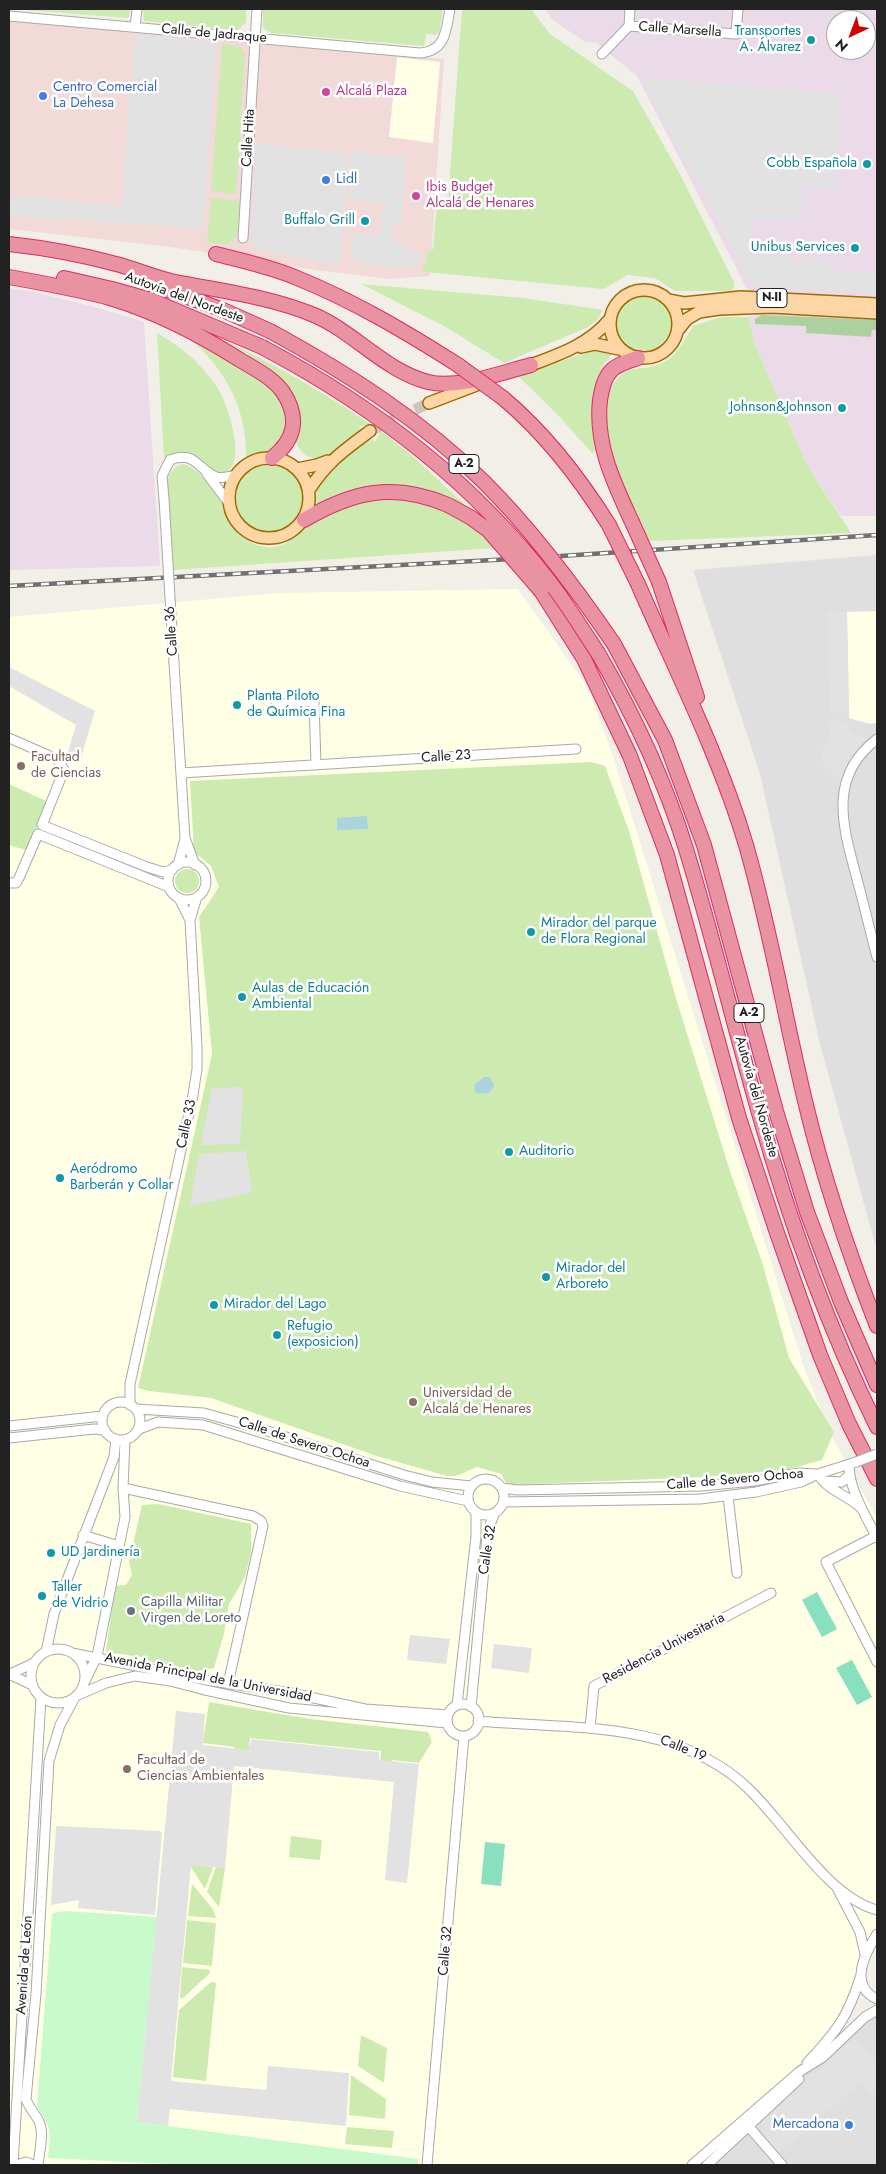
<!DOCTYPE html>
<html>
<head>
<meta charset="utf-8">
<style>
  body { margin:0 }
  #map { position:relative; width:886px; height:2174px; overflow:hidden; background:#f2efe9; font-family:Jost,sans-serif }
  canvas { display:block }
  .frame { position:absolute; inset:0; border:10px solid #222; pointer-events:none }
  .north { position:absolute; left:826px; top:10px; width:50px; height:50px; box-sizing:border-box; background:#fff; border:1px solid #a7a7a7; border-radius:50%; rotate:223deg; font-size:14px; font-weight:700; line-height:20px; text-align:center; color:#222 }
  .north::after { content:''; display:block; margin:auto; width:18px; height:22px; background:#d40000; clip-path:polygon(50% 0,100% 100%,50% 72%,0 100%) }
</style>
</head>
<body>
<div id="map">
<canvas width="886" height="2174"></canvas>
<div class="frame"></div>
<div class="north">N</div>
</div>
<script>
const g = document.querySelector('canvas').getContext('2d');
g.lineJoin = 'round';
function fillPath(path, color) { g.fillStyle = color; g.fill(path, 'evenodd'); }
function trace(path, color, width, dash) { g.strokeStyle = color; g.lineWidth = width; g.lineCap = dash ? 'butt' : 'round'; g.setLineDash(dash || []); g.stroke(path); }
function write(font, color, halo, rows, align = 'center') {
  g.font = font + ' Jost,sans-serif'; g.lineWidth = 5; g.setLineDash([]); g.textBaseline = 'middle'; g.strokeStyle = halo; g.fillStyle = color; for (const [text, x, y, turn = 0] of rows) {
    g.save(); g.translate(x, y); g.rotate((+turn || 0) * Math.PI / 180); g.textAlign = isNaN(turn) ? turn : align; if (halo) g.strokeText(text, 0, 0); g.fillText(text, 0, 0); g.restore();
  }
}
fillPath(new Path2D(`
  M 877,555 L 877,1251 L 820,1044 L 760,774 L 693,570 Z
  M 877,2010 L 877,2165 L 692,2165 Z`), '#e0dfdf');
fillPath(new Path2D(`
  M 9,20 L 444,59 L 430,276 L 390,279 L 323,271 L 171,247 L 9,229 Z`), '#f2dad9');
fillPath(new Path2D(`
  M 545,9 L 875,9 L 877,18 L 877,298 L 748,291 L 637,76 L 597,43 L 585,42 L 553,20 ZM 836,20 L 866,20 L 866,50 L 836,50 Z
  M 9,288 L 35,292 L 95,307 L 144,322 L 160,566 L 9,570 Z
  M 766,312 L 877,321 L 877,516 L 841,516 L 807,465 L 754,343 L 749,317 Z`), '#ebdbe8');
fillPath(new Path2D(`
  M 397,57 L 440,62 L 433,143 L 389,137 Z
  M 518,589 L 588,688 L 613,756 L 804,1368 L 832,1437 L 877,1518 L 877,1929 L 859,1953 L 854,1983 L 844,2011 L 832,2031 L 807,2057 L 687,2165 L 9,2165 L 9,617 L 279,593 Z
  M 877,611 L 877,723 L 870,724 L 849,718 L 847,612 Z`), '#ffffe5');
fillPath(new Path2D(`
  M 12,9 L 130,9 L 129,16 L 127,18 Z
  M 143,9 L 246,9 L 246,22 L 238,30 L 144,21 Z
  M 263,9 L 443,9 L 439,33 L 435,35 L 426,34 L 424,46 L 271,33 L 263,28 Z
  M 462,9 L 531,9 L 550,34 L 633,91 L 681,176 L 734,282 L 734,287 L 731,291 L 675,291 L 655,278 L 627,275 L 604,289 L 425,272 L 422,270 L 422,267 L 425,267 L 427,252 L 433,249 L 437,202 L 448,201 Z
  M 222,44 L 240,47 L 245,54 L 236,194 L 211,191 Z
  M 211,198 L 240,201 L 237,236 L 227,245 L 207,243 Z
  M 361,284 L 523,298 L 603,310 L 597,320 L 588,327 L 504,363 L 444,326 Z
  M615 323a28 28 0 1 1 56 0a28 28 0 1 1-56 0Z
  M 721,317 L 749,317 L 754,343 L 807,465 L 851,533 L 649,541 C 630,502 578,410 622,374 C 628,368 636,369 644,368 C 675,364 678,349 693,326 Z
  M 179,331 L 225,355 L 273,387 L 281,400 L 287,417 L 286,436 L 272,451 L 246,457 C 247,404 221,361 179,331 Z
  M 157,333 C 172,342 188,352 200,366 C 207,374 216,384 221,394 C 229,410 250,473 219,474 C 196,460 195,442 164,458 Z
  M 218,337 C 271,363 321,390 370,424 L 359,427 L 362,431 L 320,461 L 307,456 L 300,450 L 296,442 L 298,430 L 282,381 L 253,358 L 217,339 Z
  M 608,350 L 613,353 C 589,376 591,420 597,450 L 592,453 L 556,413 L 517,375 L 592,351 Z
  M 381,431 L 416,459 L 475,514 L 380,486 L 351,491 L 329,498 L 317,505 C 310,473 350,454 372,439 L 375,442 Z
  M 183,464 C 196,468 212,484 219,496 C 222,502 222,508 225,514 C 231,529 245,542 260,546 C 290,553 299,528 319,518 C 379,486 450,498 495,548 L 173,570 L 167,480 C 171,472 173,466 183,464 Z
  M236 499a34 34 0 1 1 68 0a34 34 0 1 1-68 0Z
  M 591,762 L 605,766 L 629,831 L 675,995 L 730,1171 L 763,1265 L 789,1358 L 834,1432 L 822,1460 L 786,1470 L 705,1477 L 507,1485 L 501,1474 L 477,1467 L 456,1476 L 447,1476 L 377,1456 L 211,1398 L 149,1391 L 138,1388 L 212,1054 L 199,917 L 219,887 L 211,866 L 194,852 L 190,781 Z
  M 9,784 L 46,801 L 46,805 L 28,848 L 25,850 L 9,845 Z
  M175 881a12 12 0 1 1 24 0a12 12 0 1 1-24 0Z
  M 158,1504 L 251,1524 L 251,1553 L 245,1577 L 229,1604 L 224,1634 L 214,1668 L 198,1671 L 154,1663 L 141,1657 L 106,1652 L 115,1586 L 126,1585 L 132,1575 L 129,1561 L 142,1505 Z
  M 209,1702 L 310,1719 L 428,1732 L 432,1742 L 419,1763 L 392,1760 L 390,1779 L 379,1778 L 381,1751 L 250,1738 L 249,1746 L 253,1750 L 234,1759 L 235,1747 L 203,1743 Z
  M 291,1836 L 322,1840 L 320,1860 L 289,1857 Z
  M 191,1865 L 213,1867 L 205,1889 L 191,1867 Z
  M 216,1867 L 225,1868 L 219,1907 L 207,1892 Z
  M 192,1884 L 213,1909 L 216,1918 L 188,1916 Z
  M 187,1920 L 216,1923 L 212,1966 L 183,1963 Z
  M 182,1967 L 210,1970 L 210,1973 L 183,1998 L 180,1998 Z
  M 211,1982 L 216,1983 L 206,2081 L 173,2077 L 179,2010 Z
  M 361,2035 L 387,2048 L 384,2083 L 358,2066 Z
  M 351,2075 L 386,2099 L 385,2119 L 349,2115 Z
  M 347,2127 L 394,2131 L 392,2148 L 345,2144 Z`), '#cdebb0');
fillPath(new Path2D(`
  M 762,315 L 877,320 L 877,330 L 872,330 L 871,337 L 806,333 L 806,326 L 755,324 L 755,319 Z`), '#add19e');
fillPath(new Path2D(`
  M 65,1911 L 157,1917 L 137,2122 L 418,2159 L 418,2165 L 189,2165 L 48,2158 C 51,2129 52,2130 37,2106 L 52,1916 L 53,1913 Z`), '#c8facc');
fillPath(new Path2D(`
  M 817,1592 L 837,1629 L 822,1637 L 802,1600 Z
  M 852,1660 L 872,1697 L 857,1705 L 836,1668 Z
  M 485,1842 L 505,1844 L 501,1886 L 481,1884 Z`), '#88e0be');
fillPath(new Path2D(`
  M 136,34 L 217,42 L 203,228 L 9,216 L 9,195 L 120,206 L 123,198 L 128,113 Z
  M 643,78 L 840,94 L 834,188 L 803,187 L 801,220 L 751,220 L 749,255 L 793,257 L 793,263 L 802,264 L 803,258 L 830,260 L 829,270 L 877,273 L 877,293 L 756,286 L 748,281 Z
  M 255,144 L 350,153 L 339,266 L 256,248 L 251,242 Z
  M 352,152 L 406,157 L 401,225 L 394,224 L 392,242 L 409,244 L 408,249 L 420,251 L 418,268 L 405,265 L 402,268 L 370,265 L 354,260 L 351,254 L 352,234 L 380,236 L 381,211 L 387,211 L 388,204 L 348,199 Z
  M 827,612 L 847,612 L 849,713 L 830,713 Z
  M 9,667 L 95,711 L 80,761 L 67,755 L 76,725 L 9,686 Z
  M 831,719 L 849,724 L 852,733 L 868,738 L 853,757 L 846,769 L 843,783 L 823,765 L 821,751 L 830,737 Z
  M 243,1087 L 240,1144 L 201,1145 L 212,1088 Z
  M 246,1151 L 252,1192 L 190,1206 L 199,1154 Z
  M 410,1635 L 450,1639 L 446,1664 L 407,1660 Z
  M 494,1644 L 532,1648 L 529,1673 L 491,1668 Z
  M 176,1711 L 205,1714 L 203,1745 L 249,1750 L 251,1739 L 379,1752 L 379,1760 L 419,1764 L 407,1883 L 385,1880 L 394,1782 L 234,1766 L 225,1868 L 191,1865 L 171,2081 L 266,2090 L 268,2066 L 349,2073 L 346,2126 L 170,2109 L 168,2126 L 137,2122 Z
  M 56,1826 L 159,1831 L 162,1833 L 155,1915 L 78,1908 L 79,1900 L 51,1905 Z
  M 855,2037 L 877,2063 L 877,2089 L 871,2095 L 860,2083 L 779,2153 L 767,2139 L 761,2127 L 763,2118 Z`), '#e2e2e2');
fillPath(new Path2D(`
  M 367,816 L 368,829 L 337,830 L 337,818 Z
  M 484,1077 L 490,1077 L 494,1086 L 489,1093 L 478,1094 L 475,1092 L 474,1085 Z`), '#aad3df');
trace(new Path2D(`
  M 370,431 L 429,403`), '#c8c6c1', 11, [11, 5.5]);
const minor = new Path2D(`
  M 9,16 L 420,53 C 446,51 446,30 450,9
  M 629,26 L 736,34 L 738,9
  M 629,26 L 630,9
  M 135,27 L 137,9
  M 602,54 L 629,26
  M 243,238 L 257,9
  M 207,474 L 229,503
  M 164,499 L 162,476 L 170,460 C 195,450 197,469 216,477 C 223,479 230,476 236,475
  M 174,663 L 185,838 L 195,865
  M 276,705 L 314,701 L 316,765
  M 9,738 L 57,759 L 64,770 L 42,825 L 147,867 L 163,872 L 172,870
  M 877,739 C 827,777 843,827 857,879 C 864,905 870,931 877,957
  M 181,773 L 576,749
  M168 881a19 19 0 1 1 38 0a19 19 0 1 1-38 0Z
  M 178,865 L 185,839
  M 9,883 L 16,883 L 19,878 L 38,834 L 169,887
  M 190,920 L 197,897
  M102 1421a19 19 0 1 1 38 0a19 19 0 1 1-38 0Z
  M 130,1405 L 130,1384 L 193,1095 L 197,1069 L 197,1047 L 190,920 L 179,898
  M 136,1409 L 204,1413 L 261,1429 L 404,1475 L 432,1482 L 471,1486
  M 9,1426 L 103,1416
  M 139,1429 L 158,1422 L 203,1425 L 400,1486 L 468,1501
  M 9,1438 L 94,1429 L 105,1430
  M 849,1465 C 849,1490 866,1516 877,1538
  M 818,1474 C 827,1490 847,1495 860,1507
  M468 1497a18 18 0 1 1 36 0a18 18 0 1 1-36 0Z
  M 825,1481 L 842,1482 L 849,1475
  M 123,1488 L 253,1516 L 261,1521 L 263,1526 L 228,1684
  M 502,1488 L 517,1490 L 701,1486 L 754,1481 L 799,1473 L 816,1474
  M 728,1496 L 737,1573
  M 504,1502 L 700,1499 L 756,1492 L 801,1482 L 818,1474 L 856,1462
  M 83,1535 L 119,1546
  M 876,1536 L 826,1562 L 877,1662
  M31 1676a27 27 0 1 1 54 0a27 27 0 1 1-54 0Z
  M 46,1652 L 54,1614 L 114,1457 L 116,1439
  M 72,1653 L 206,1680 L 291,1693 L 365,1709 L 448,1715
  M 9,1674 L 32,1685
  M 10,1674 L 34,1663
  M 85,1681 L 97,1656 L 125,1517 L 123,1488 L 125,1440
  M 78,1695 L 106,1683 L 135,1676 L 170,1681 L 205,1690 L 289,1708 L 447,1723
  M447 1720a16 16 0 1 1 32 0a16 16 0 1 1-32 0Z
  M 457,1705 L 476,1536 L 476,1512
  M 471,1707 L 487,1537 L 491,1522 L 495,1513
  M 478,1721 C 567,1729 668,1720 740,1781 C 783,1817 823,1895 877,1910
  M 590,1728 L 594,1686 L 771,1593
  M 837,1888 L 860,1932 L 865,1954
  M 877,1934 C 865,1953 848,1986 877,1999
  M 807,2063 C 837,2031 848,2017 861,1975
  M 749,2127 L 782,2165
  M 13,2165 L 41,1698
  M 17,2165 L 26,2162 L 33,2165
  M 38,2165 C 39,2153 44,2136 40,2124 C 37,2115 29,2109 26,2099 L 36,1994 L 49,1761 L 60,1725 L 74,1699
  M 427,2165 L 464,1736
  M 692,2165 L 799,2072 L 823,2057 L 865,2017 L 877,2010
  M 707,2165 L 799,2079`);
const major = new Path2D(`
  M610 324a34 34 0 1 1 68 0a34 34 0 1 1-68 0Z
  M 668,300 L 684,303 L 741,297 L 877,304
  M 678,330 L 687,319 L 699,312 L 719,309 L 772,307 L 877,313
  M 581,347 L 595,344 L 619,349
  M 523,368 C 554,356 588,346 609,320
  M 429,403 L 479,384
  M229 498a40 40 0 1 1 80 0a40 40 0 1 1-80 0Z
  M 297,469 L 317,465 L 328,461
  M 309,490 C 327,462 343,451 370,431`);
const highway = new Path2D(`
  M 9,244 C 46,248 84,255 120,265 C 137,270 154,277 171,281 C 219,291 268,296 314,315 C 354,332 385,371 428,382 C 459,389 500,373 531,365
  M 216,254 C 243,261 271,267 297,278 C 354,301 406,332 458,365
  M 9,277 C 42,283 77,289 110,298 C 157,312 199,334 240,360 C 255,369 273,378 283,392 C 300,418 295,440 272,458
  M 64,278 L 112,289 L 151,300 L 262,347
  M 155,285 L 223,310 L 270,331
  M 503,398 C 546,434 579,477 609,525
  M 304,520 C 353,491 394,482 448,505
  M 632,522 C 614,483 595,445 600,400 C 602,389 604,377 613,369 C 620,363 629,361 638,358
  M 659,582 L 697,697
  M 638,584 C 675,669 720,757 746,845 C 771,931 785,1019 806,1105 C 824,1180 849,1254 877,1326
  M 541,591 L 584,659 L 630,756 L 667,855 L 739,1118 L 776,1230 L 820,1355 L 849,1424 L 877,1479
  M 614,644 L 665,740 L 704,845 L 776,1111 L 807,1212 L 841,1302 L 877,1385
  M 598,653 C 634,715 665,781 686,849 C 713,937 734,1026 759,1113 C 789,1220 828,1327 877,1427`);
trace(minor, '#a9a9a9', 11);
trace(major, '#a06b00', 14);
trace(highway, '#dc2a67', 16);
trace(minor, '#fff', 9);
trace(major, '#fcd6a4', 11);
trace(highway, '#e892a2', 14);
const rail = new Path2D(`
  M 9,586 L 531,558 L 877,535`);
trace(rail, '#707070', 4.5);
trace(rail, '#fff', 2.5, [8]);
const minorBridge = new Path2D(`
  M 164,499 L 174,663
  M 856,1462 L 877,1454`);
const highwayBridge = new Path2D(`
  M 270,331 C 347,373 421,420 484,482 C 533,531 575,587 614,644
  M 262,347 C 372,405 473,482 549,581 C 567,604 582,629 598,653
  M 458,365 L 503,398
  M 448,505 L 470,517 L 488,530 L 541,591
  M 632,522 L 659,582
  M 609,525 L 638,584`);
trace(minorBridge, '#a9a9a9', 11, []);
trace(highwayBridge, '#dc2a67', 16, []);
trace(minorBridge, '#fff', 9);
trace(highwayBridge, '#e892a2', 14);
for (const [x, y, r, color] of [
  [811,40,5,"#0f9aa8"],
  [326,92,5,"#d1479c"],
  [43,96,5,"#3f7fe0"],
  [867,164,5,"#0f9aa8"],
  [326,180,5,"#3f7fe0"],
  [416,196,5,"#d1479c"],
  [365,221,5,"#0f9aa8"],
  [855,248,5,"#0f9aa8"],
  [842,408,5,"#0f9aa8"],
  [237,705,5,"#0f9aa8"],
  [21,766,5,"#8d6e63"],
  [531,932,5,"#0f9aa8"],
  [242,997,5,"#0f9aa8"],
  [509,1152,5,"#0f9aa8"],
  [60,1178,5,"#0f9aa8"],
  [546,1277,5,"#0f9aa8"],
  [214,1305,5,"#0f9aa8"],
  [277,1335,5,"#0f9aa8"],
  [413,1402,5,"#8d6e63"],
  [51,1553,5,"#0f9aa8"],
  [42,1596,5,"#0f9aa8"],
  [131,1611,5,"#6b7280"],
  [127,1769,5,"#8d6e63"],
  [849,2125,5,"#3f7fe0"]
]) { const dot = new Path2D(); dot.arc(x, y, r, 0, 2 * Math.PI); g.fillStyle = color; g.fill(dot); trace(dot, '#fff', 2); }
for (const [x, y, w] of [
  [772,298,30],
  [464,464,30],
  [749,1013,30]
]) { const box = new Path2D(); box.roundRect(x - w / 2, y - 9.5, w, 19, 4); g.fillStyle = '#fff'; g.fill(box); trace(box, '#222', 1); }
write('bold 12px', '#222', null, [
  ["N-II",772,298],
  ["A-2",464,464],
  ["A-2",749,1013]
]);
write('14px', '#222', '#fff', [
  ["Calle Marsella",680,30,4],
  ["Calle de Jadraque",214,34,5],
  ["Calle Hita",249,138,-87],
  ["Autovía del Nordeste",184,298,20],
  ["Calle 36",172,631,-94],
  ["Calle 23",446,757,-4],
  ["Autovía del Nordeste",756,1097,74],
  ["Calle 33",187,1124,-78],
  ["Calle de Severo Ochoa",304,1443,18],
  ["Calle de Severo Ochoa",735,1480,-5],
  ["Calle 32",488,1550,-81],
  ["Residencia Univesitaria",664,1649,-28],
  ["Avenida Principal de la Universidad",208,1678,11],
  ["Calle 19",683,1749,22],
  ["Calle 32",446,1951,-85],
  ["Avenida de León",25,1965,-86]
]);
write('14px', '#0d838f', '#fff', [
  ["Transportes",801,32,"right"],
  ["A. Álvarez",801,48,"right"],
  ["Cobb Española",857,164,"right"],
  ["Buffalo Grill",355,221,"right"],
  ["Unibus Services",845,248,"right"],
  ["Johnson&Johnson",832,408,"right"],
  ["Planta Piloto",247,697],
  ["de Química Fina",247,713],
  ["Mirador del parque",541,924],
  ["de Flora Regional",541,940],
  ["Aulas de Educación",252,989],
  ["Ambiental",252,1005],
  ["Auditorio",519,1152],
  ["Aeródromo",70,1170],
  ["Barberán y Collar",70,1186],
  ["Mirador del",556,1269],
  ["Arboreto",556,1285],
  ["Mirador del Lago",224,1305],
  ["Refugio",287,1327],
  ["(exposicion)",287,1343],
  ["UD Jardinería",61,1553],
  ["Taller",52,1588],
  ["de Vidrio",52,1604]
], 'left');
write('14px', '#366cbe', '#fff', [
  ["Centro Comercial",53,88],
  ["La Dehesa",53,104],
  ["Lidl",336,180],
  ["Mercadona",839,2125,"right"]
], 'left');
write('14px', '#b23c85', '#fff', [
  ["Alcalá Plaza",336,92],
  ["Ibis Budget",426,188],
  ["Alcalá de Henares",426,204]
], 'left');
write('14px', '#785e54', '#fff', [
  ["Facultad",31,758],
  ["de Ciencias",31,774],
  ["Universidad de",423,1394],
  ["Alcalá de Henares",423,1410],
  ["Facultad de",137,1761],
  ["Ciencias Ambientales",137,1777]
], 'left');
write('14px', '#5b616d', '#fff', [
  ["Capilla Militar",141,1603],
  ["Virgen de Loreto",141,1619]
], 'left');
</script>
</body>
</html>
